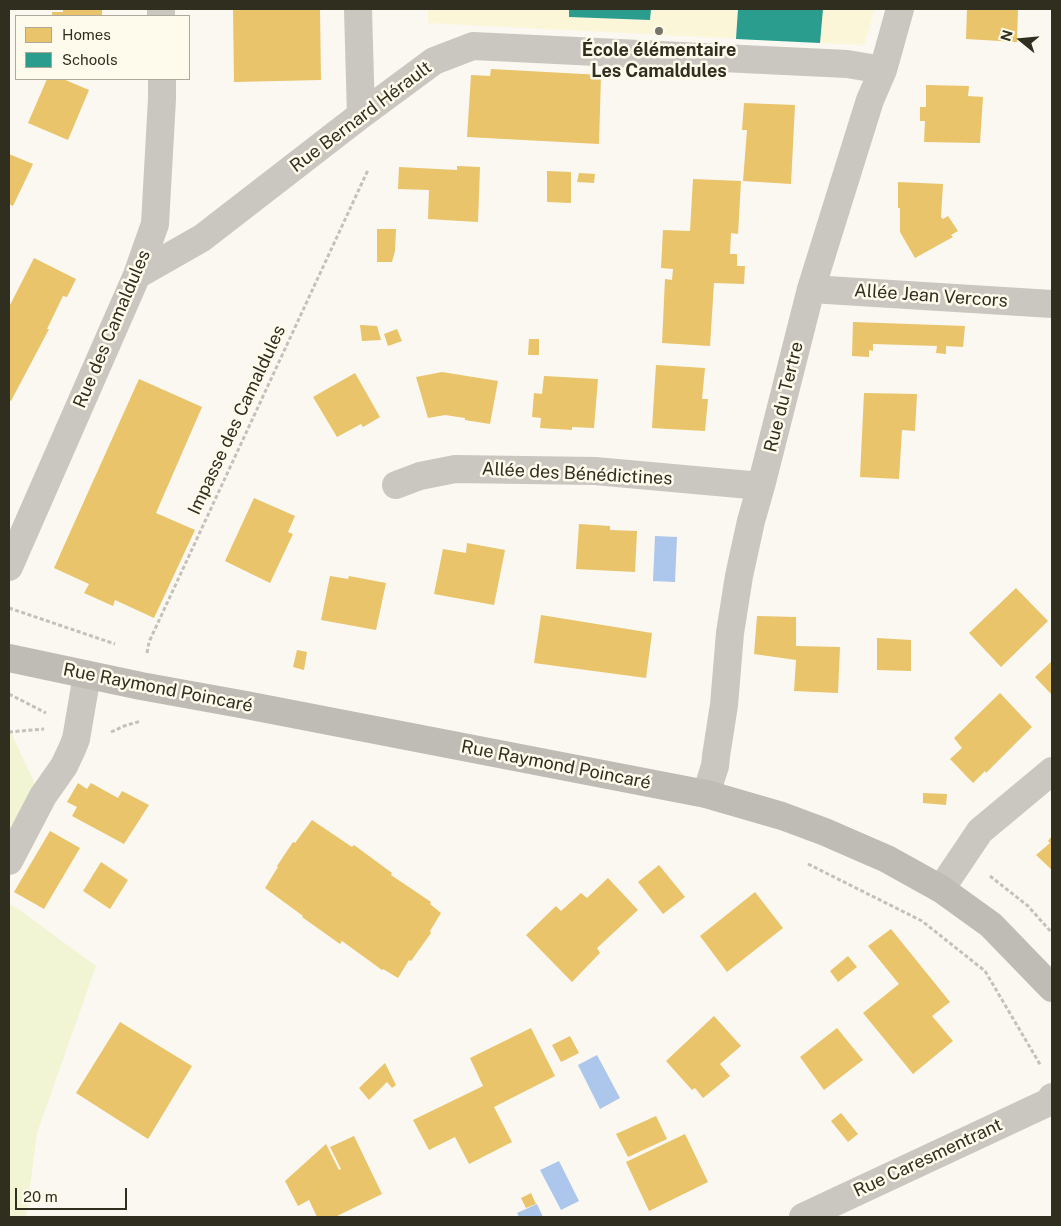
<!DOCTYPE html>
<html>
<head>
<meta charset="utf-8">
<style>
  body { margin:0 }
  #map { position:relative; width:1061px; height:1226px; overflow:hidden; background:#faf8f0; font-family:"Public Sans",sans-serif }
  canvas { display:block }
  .frame { position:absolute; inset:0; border:10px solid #302e1f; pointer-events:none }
  .legend { position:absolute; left:15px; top:15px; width:175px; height:65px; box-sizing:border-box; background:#fefbec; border:1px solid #aca99a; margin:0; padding:6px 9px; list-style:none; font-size:15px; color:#302e1f }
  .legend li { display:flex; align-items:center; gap:10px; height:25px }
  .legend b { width:25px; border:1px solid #aca99a }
  .north { position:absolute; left:996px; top:15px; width:50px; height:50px; -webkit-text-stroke:4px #fefbec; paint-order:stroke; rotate:287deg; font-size:14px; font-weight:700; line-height:20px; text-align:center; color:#302e1f }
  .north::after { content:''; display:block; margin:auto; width:18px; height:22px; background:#302e1f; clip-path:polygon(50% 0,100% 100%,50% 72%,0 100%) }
  .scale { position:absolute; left:15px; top:1188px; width:112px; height:22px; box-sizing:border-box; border:2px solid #302e1f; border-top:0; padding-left:6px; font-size:15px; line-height:18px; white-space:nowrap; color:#302e1f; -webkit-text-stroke:4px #fefbec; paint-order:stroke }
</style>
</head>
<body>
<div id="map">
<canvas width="1061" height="1226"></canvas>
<div class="frame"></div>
<ul class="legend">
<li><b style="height:14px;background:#e9c46a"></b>Homes</li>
<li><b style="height:14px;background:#2a9d8f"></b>Schools</li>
</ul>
<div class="north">N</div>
<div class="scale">20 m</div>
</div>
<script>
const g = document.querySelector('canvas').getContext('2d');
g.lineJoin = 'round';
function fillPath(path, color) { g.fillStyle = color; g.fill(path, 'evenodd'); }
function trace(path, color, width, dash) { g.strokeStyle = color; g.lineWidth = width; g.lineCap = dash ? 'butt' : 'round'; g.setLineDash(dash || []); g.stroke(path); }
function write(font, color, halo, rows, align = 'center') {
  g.font = font + ' "Public Sans",sans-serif'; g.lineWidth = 5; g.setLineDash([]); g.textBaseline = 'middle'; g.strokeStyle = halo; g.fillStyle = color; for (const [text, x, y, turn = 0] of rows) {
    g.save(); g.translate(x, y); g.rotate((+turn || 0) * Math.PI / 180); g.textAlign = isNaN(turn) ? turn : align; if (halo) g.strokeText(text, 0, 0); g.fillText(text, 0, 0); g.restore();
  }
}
fillPath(new Path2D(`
  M 428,9 L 875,9 L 864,45 L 428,23 Z`), '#fcf6d9');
fillPath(new Path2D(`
  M 9,728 L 36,786 L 9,834 Z
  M 9,904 L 18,909 L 96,966 L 37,1133 L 26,1217 L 9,1217 Z`), '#f1f5d3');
fillPath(new Path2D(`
  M 655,536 L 677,537 L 675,582 L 653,581 Z
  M 597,1055 L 620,1098 L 600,1109 L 578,1065 Z
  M 559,1161 L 579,1201 L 561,1210 L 540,1170 Z
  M 537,1204 L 543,1217 L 519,1217 L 517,1213 Z`), '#adc6eb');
fillPath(new Path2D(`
  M 63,9 L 102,9 L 102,16 L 52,16 L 52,12 L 63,12 Z
  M 233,9 L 320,9 L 321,80 L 234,82 Z
  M 967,9 L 1018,9 L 1017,42 L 966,39 Z
  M 491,69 L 601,75 L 599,144 L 467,137 L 471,75 L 490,76 Z
  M 47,79 L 63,79 L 89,90 L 68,140 L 28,123 Z
  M 926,85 L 969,86 L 968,96 L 983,97 L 980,143 L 924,142 L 925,121 L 920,121 L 920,107 L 926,107 Z
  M 744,103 L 795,105 L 791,184 L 743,181 L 747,130 L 742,130 Z
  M 9,154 L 33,164 L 13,206 L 9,204 Z
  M 457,166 L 480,167 L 478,222 L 428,219 L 429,190 L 398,189 L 399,167 L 457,170 Z
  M 547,171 L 571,172 L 571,203 L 547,202 Z
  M 579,173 L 595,174 L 594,183 L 577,182 Z
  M 693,179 L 741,181 L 738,234 L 731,233 L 730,254 L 737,254 L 737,266 L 745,266 L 744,284 L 714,283 L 710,346 L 662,343 L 665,279 L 672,280 L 673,269 L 661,268 L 663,230 L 690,231 Z
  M 898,182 L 943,184 L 941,217 L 943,219 L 948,216 L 958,231 L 951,235 L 953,237 L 915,258 L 900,232 L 900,208 L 898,208 Z
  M 377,229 L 396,229 L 395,251 L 392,262 L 377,262 Z
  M 34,258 L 76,279 L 67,297 L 63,296 L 47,329 L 49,329 L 11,401 L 9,400 L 9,307 Z
  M 853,322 L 965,326 L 963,347 L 946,346 L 946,354 L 936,353 L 937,346 L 873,344 L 873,351 L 869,350 L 869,357 L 852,356 Z
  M 360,325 L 377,326 L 381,340 L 362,341 Z
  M 397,329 L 402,341 L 388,346 L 384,334 Z
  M 529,339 L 539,339 L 539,355 L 528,355 Z
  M 656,365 L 705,368 L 702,399 L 708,399 L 705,431 L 652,428 Z
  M 442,372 L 498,381 L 490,424 L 465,420 L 465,418 L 445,415 L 428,418 L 416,377 Z
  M 355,373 L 380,417 L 363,427 L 361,424 L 337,437 L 313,397 Z
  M 544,376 L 598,379 L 594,428 L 572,427 L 572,430 L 540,428 L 541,418 L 532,417 L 534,393 L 542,394 Z
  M 139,379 L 202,407 L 156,513 L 195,530 L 154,618 L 115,600 L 113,606 L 84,593 L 89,584 L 54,568 Z
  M 864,393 L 917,394 L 915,431 L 902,430 L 899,479 L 860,477 Z
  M 254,498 L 295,516 L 288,532 L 293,534 L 270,583 L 225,561 Z
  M 579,524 L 610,526 L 610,530 L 637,531 L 635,572 L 576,569 Z
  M 467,543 L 505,550 L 494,605 L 434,594 L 443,549 L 466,553 Z
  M 330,576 L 348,579 L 349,576 L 386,583 L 376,630 L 321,620 Z
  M 1016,588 L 1048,621 L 1001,667 L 969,633 Z
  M 541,615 L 652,633 L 646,678 L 534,663 Z
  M 757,616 L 796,617 L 796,646 L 840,647 L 838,693 L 794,691 L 796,660 L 754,654 Z
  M 877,638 L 911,640 L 911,671 L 877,670 Z
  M 297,650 L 307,652 L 304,670 L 293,667 Z
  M 1052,661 L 1052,695 L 1035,677 Z
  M 1000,693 L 1032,727 L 986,773 L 985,771 L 973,783 L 950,759 L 962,748 L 954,738 Z
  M 78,783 L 87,789 L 91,783 L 118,798 L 122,791 L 149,805 L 124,844 L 72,816 L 77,807 L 67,802 Z
  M 923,793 L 947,794 L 946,805 L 923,803 Z
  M 312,820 L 352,847 L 354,845 L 392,873 L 391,875 L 431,902 L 430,904 L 441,913 L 430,931 L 431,933 L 411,961 L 409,960 L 398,978 L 383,969 L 382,970 L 342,941 L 340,944 L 302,917 L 303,916 L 265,888 L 278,867 L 277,866 L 293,842 L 295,843 Z
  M 50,831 L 80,848 L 44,909 L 14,892 Z
  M 1052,836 L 1052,870 L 1036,855 L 1050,843 L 1048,841 Z
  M 101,862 L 128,880 L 110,909 L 83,891 Z
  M 659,865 L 685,897 L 663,914 L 638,882 Z
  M 608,878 L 638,910 L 597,948 L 600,953 L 572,982 L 526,935 L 556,906 L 561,911 L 581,893 L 587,898 Z
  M 755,892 L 783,928 L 727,972 L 700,936 Z
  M 891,929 L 950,1002 L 932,1016 L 953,1041 L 913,1074 L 863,1013 L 899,984 L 868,946 Z
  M 848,956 L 857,967 L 838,982 L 830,971 Z
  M 714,1016 L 741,1046 L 720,1064 L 730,1076 L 703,1098 L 695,1088 L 692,1090 L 666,1061 Z
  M 120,1022 L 192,1066 L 148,1139 L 76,1093 Z
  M 531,1028 L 555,1076 L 494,1107 L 512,1142 L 469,1164 L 455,1137 L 429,1150 L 413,1120 L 483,1086 L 470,1058 Z
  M 837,1028 L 863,1060 L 824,1090 L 800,1057 Z
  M 570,1036 L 579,1053 L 561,1062 L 552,1045 Z
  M 385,1063 L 396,1085 L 392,1088 L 387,1082 L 369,1100 L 359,1088 Z
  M 841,1113 L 858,1134 L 848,1142 L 831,1121 Z
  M 656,1116 L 667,1139 L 628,1157 L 616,1134 Z
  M 685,1134 L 708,1182 L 649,1211 L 626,1162 Z
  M 354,1136 L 382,1194 L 335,1217 L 317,1217 L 309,1200 L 298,1206 L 285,1181 L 326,1144 L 339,1170 L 341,1169 L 330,1147 Z
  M 531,1193 L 536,1204 L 526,1208 L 521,1198 Z`), '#e9c46a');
fillPath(new Path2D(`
  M 569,9 L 651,9 L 650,20 L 569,17 Z
  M 738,9 L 823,9 L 820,43 L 736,39 Z`), '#2a9d8f');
trace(new Path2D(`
  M 9,608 L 115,644
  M 147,653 L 149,642 L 368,170
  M 9,694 L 46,713
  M 9,732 L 44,729
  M 111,732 L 124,726 L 141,721
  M 808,864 L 922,921 L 985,971 L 1041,1066
  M 990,876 L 1028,906 L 1052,933`), '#c4c1bb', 3, [4, 2.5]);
trace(new Path2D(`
  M 161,9 L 161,16
  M 358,9 L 361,115
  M 137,275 L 202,238 L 361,115 L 434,61 L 473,46 L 847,64 L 883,70
  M 811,289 L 1052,304
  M 396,485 L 420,476 L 455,469 L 595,471 L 761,486
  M 9,567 L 137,275 L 155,224 L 162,99 L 162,79
  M 706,794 L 715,766 L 716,756 L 724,705 L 730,633 L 739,576 L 751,521 L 761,486 L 811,289 L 870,100 L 883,70 L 900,9
  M 9,861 L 43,796 L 64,766 L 72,749 L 76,739 L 87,675
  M 941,889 L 980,831 L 1052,771
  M 803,1217 L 1049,1102 L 1052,1097`), '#cac6c0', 28);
trace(new Path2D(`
  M 9,658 L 141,686 L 246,705 L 706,794 L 782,816 L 825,832 L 887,859 L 941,889 L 991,925 L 1052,988`), '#bfbbb5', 28);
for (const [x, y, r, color] of [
  [659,31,5,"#777568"]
]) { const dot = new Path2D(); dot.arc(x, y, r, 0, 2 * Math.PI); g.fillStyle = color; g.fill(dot); trace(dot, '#fefbec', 2); }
write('bold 18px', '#302e1f', '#fefbec', [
  ["École élémentaire",659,50],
  ["Les Camaldules",659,71]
]);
write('18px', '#302e1f', '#fefbec', [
  ["Rue Bernard Hérault",361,117,-37],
  ["Allée Jean Vercors",931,296,4],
  ["Rue des Camaldules",112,329,-67],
  ["Rue du Tertre",784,397,-76],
  ["Impasse des Camaldules",237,420,-65],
  ["Allée des Bénédictines",577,474,3],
  ["Rue Raymond Poincaré",158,688,11],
  ["Rue Raymond Poincaré",556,765,11],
  ["Rue Caresmentrant",928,1158,-25]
]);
</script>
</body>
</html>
